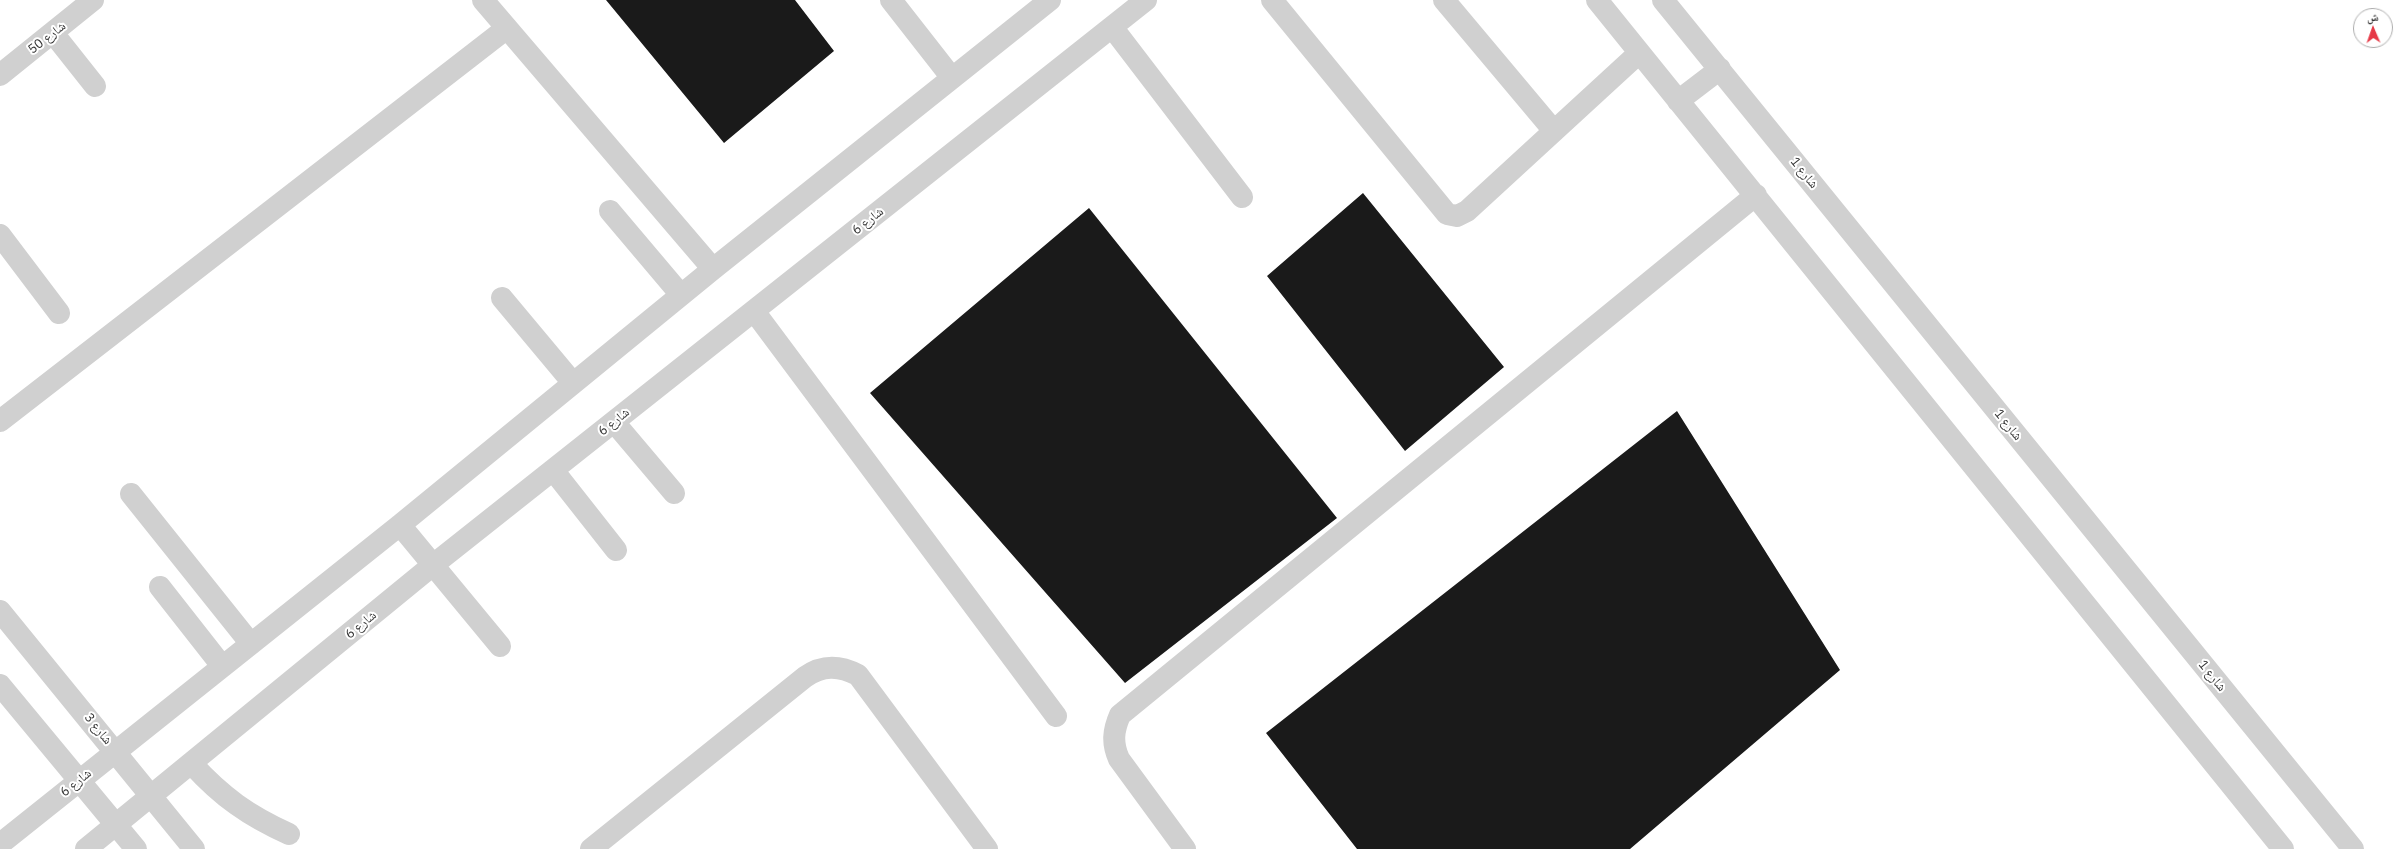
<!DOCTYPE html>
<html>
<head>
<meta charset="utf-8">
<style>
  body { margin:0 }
  #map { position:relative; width:2401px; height:849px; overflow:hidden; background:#fff; font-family:"IBM Plex Sans","Noto Naskh Arabic",sans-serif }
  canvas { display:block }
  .north { position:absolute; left:2353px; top:8px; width:40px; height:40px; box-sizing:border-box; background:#fff; border:1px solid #adadad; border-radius:50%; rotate:358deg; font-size:11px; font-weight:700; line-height:16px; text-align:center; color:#333 }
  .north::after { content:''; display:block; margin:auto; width:14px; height:18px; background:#e63946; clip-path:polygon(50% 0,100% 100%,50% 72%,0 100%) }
</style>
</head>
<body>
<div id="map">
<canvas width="2401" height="849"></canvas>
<div class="north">ش</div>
</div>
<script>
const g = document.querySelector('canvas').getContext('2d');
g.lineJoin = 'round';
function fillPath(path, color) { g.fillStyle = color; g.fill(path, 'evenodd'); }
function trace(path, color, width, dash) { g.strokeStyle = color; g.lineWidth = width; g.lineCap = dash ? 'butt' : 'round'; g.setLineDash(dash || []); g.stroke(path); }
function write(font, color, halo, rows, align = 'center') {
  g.font = font + ' "IBM Plex Sans","Noto Naskh Arabic",sans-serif'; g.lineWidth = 4; g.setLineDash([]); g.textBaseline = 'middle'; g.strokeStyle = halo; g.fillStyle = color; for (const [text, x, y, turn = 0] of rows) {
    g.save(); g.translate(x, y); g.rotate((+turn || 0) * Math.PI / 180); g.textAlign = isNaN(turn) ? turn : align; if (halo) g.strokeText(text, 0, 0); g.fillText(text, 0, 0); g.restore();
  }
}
fillPath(new Path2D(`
  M 606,0 L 795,0 L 834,51 L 724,143 Z
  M 1363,193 L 1504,367 L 1405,451 L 1267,276 Z
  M 1089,208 L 1337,518 L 1125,683 L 870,393 Z
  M 1677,411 L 1840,670 L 1630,849 L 1357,849 L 1266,733 Z`), '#1a1a1a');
trace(new Path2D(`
  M 483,0 L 713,269
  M 891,0 L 952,78
  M 1272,0 L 1447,214 L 1457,216 L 1467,211 L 1639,53
  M 1444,0 L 1554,131
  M 1597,0 L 2283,849
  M 1663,0 L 2353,849
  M 1112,27 L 1242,197
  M 53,33 L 95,86
  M 0,75 L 93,0
  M 1678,101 L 1720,69
  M 610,211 L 681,295
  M 0,235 L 59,313
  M 502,298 L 573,383
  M 754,311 L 1056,716
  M 0,421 L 507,28
  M 614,422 L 674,493
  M 553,470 L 616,550
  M 131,494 L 251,644
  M 400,525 L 500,646
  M 160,587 L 222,666
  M 0,611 L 194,849
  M 0,685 L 136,849
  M 192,764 C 222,797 249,816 289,834
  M 0,844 L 400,525 L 713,269 L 1050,0
  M 86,849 L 433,565 L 1146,0
  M 591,849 L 805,677 C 822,665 839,665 858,675 L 987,849
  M 1185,849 L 1119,759 C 1112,743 1113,731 1120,715 L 1756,195`), '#d0d0d0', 22);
write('13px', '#333', '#fff', [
  ["شارع 50",47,38,-38],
  ["شارع 1",1804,173,51],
  ["شارع 6",868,221,-38],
  ["شارع 6",614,422,-39],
  ["شارع 1",2008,425,51],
  ["شارع 6",361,625,-40],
  ["شارع 1",2212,676,51],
  ["شارع 3",98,729,51],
  ["شارع 6",76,783,-39]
]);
</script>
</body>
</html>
